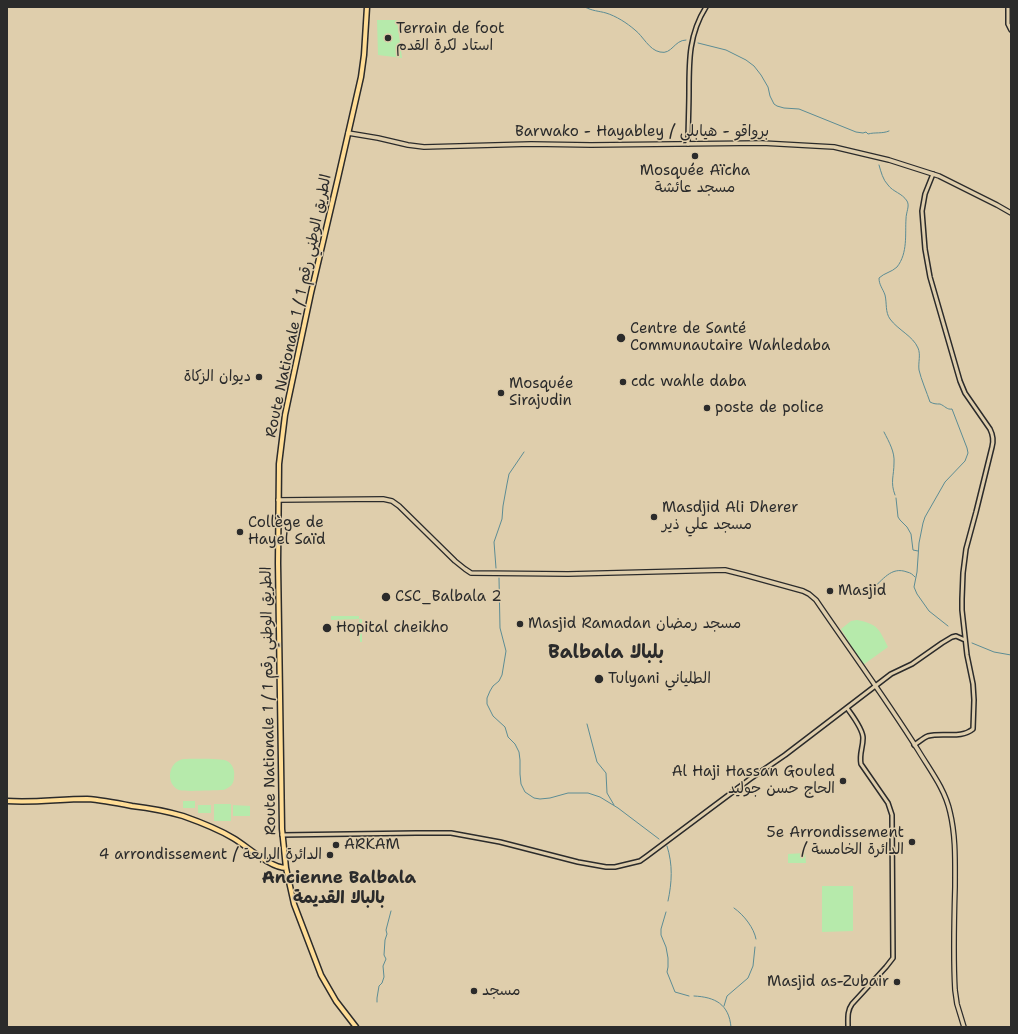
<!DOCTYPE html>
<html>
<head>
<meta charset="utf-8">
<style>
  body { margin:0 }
  #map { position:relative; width:1018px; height:1034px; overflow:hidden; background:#dfceac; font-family:"Shantell Sans",sans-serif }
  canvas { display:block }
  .frame { position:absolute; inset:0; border:8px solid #2b2b2b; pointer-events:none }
</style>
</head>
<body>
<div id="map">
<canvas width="1018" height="1034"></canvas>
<div class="frame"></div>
</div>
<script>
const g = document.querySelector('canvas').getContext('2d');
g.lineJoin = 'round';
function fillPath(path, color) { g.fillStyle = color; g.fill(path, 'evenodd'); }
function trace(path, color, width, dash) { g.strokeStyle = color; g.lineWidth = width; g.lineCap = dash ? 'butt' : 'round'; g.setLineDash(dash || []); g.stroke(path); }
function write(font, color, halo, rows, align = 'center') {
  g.font = font + ' "Shantell Sans","Playpen Sans Arabic",sans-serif'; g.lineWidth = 3; g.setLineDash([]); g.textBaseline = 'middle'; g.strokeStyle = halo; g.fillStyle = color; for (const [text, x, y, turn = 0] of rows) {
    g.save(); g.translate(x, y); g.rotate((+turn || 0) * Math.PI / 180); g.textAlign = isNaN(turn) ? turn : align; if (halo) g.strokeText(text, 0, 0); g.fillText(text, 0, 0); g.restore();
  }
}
fillPath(new Path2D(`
  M 377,20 L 397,20 L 402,58 L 378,55 Z
  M 331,616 L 359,616 L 359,619 L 362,619 L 362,642 L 360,642 L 359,619 L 331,620 Z
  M 857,620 C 878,624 879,629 888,647 L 863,665 L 841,629 L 851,621 Z
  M 184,759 C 192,759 221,758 227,761 C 233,764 235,771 234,777 C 234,784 230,788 223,790 C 214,790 186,792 179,790 C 165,784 168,761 184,759 Z
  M 183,801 L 195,801 L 195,808 L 183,808 Z
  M 214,804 L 231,804 L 231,821 L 214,821 Z
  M 198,805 L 211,805 L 211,813 L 198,813 Z
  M 233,805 L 250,806 L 250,816 L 233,816 Z
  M 805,853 L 806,863 L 788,863 L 788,854 Z
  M 822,886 L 853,886 L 853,931 L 822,932 Z`), '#b6eaab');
trace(new Path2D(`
  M 585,7 C 592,11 599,11 606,13 C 616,16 627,23 635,30 C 643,36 649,50 660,52 C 672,55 674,40 686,40
  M 698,43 L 726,50 L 746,60 L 754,66 L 761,75 L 768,87 L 770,96 L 774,104 L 777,106 L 784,108 L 799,109 L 856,132 L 863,133 L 866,132 L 868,134 C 875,132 882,134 889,131
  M 879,165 C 881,172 883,180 888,185 C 893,192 902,193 907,201 C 910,206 906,212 906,219 C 905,234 908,253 897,267 C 892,272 884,273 879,278 C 879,285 883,289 885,295 C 887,303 885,312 890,319 C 898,330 913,336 918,348 C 921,355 918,362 919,370 C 921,379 927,393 930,402 C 934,404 936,404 940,404 C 945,406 947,410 952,409 L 967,448 L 968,453 L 965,461 L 945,482 L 925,517 L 923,523 L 919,543 L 917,572 L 914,587 L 917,594 L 929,611 L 948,626
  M 884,432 C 889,442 895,452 894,463 C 894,476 890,482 895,495
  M 896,498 L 898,517 L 900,520 L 907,527 L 911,534 L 913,550 L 918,551
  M 496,568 L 494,542 L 502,519 L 503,506 L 507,484 L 509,474 L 524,452
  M 499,578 L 500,628 L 506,651 L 502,675 L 499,681 L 493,686 L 490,691 L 487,698 L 487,704 L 493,716 L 505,727 L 508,737 L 515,744 L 519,752 L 520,760 L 520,774 L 521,784 L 525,792 L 534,798 L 540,799 L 550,798 L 568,793 L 588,793 L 600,797 L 618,808 L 659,839
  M 855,588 L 863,590 L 871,590 C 883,580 891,566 907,572 C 911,573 912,574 915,577
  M 972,643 L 994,652 L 1011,655
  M 587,724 L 597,762 L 606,773 L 607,793 L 614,805
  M 667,846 C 673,865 672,882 668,901
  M 734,908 C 744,915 754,928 756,939
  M 666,912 L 661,929 L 661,935 L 666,947 L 668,958 L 668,967 L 667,972 L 675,992 L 689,996
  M 694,996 C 715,997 729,1004 731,1027
  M 377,1002 L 377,998 L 379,986 L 382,983 L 384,977 L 383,966 L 386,959 L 384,955 L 385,940 L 387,934 L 386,930 L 391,911
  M 724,1006 L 727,996 L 748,978 L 753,966 L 755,947`), '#5c8c94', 1);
const tertiary = new Path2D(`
  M 1008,7 L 1008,24 L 1011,30
  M 688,144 C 688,126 689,109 689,91 C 689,60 689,34 706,7
  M 847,708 C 852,715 863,729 863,738 C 863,748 859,754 861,764 L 888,803 L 892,815 L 893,958 L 886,967 L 852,1004 C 847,1011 848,1018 848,1027
  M 914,745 C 919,742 923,738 928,736 C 943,732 961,739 973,729 L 974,700 L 973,684 L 967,655 L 962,610 L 962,599 L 963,573 L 966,549 L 976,512 L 992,447 C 994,440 993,435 990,429 L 965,393 L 960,381 L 930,277 L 925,249 L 922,211 L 925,194 L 933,174
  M 282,835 L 416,833 L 451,833 L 500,842 L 578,862 L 606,867 L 615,867 L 640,861 L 647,856 L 750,779 L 785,755 L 891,674 L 912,664 L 942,643 L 952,637 L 956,636 L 965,640`);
const secondary = new Path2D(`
  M 348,133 L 378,138 L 408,145 L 424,147 L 531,144 L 591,145 L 762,143 L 834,147 L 889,160 L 939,176 L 997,205 L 1011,213
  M 278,500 L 383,499 L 392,501 L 399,506 L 455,561 L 465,569 L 471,573 L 568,574 L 725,570 L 745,575 L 803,591 L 809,594 L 816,600 C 850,650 886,699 918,750 C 930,770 945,789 950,812 C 956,837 955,862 955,887 C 954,921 953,956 955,990 L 957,1004 L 964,1027`);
const primary = new Path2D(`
  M 7,801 C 34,803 60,799 87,799 C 102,800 117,803 132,806 C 149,808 166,811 183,816 C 200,822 218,829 233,838 C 247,846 270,868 286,868
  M 356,1027 L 336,1001 L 321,975 L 294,904 L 286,868 L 282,829 L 278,563 L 279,464 L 285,415 L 311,293 L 338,178 L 361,77 L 364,55 L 367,7`);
trace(tertiary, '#2b2b2b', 6);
trace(secondary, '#2b2b2b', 6);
trace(primary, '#2b2b2b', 7);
trace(tertiary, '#dfceac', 3);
trace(secondary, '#dfceac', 3.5);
trace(primary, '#ffdd96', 4);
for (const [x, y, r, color] of [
  [388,38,4,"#2b2b2b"],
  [695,156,4,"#2b2b2b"],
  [621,338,5,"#2b2b2b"],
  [259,377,4,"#2b2b2b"],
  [623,382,4,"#2b2b2b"],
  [501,393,4,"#2b2b2b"],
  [707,408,4,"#2b2b2b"],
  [654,517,4,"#2b2b2b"],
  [240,532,4,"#2b2b2b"],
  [830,591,4,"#2b2b2b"],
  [386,597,5,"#2b2b2b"],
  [520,624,4,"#2b2b2b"],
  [327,628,5,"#2b2b2b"],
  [599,679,5,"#2b2b2b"],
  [843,781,4,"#2b2b2b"],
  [912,842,4,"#2b2b2b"],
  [336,845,4,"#2b2b2b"],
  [330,855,4,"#2b2b2b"],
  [897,982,4,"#2b2b2b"],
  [474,991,4,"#2b2b2b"]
]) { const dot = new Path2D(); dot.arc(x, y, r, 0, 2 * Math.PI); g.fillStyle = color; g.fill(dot); trace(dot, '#dfceac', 1.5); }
write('15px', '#2b2b2b', '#dfceac', [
  ["Terrain de foot",396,29],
  ["استاد لكرة القدم",396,46],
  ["Mosquée Aïcha",695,171,"center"],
  ["مسجد عائشة",695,188,"center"],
  ["Centre de Santé",630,329],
  ["Communautaire Wahledaba",630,346],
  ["ديوان الزكاة",251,377,"right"],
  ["cdc wahle daba",631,382],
  ["Mosquée",509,384],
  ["Sirajudin",509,401],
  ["poste de police",715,408],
  ["Masdjid Ali Dherer",662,508],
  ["مسجد علي ذير",662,525],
  ["Collège de",248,523],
  ["Hayel Saïd",248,540],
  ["Masjid",838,591],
  ["CSC_Balbala 2",395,597],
  ["Masjid Ramadan مسجد رمضان",528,624],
  ["Hopital cheikho",336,628],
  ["Tulyani الطلياني",608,679],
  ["Al Haji Hassan Gouled",835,772,"right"],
  ["الحاج حسن جوليد",835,789,"right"],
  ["5e Arrondissement",904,833,"right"],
  ["/ الدائرة الخامسة",904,850,"right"],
  ["ARKAM",344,845],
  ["4 arrondissement / الدائرة الرابعة",322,855,"right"],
  ["Masjid as-Zubair",889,982,"right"],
  ["مسجد",482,991]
], 'left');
write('15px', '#2b2b2b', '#dfceac', [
  ["Barwako - Hayabley / برواقو - هيابلي",642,132],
  ["Route Nationale 1 / الطريق الوطني رقم 1",299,306,-78],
  ["Route Nationale 1 / الطريق الوطني رقم 1",269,701,-91]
]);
write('bold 17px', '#2b2b2b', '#dfceac', [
  ["Ancienne Balbala",339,879],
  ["بالبالا القديمة",339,899]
]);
write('bold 19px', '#2b2b2b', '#dfceac', [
  ["Balbala بلبالا",606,653]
]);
</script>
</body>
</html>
